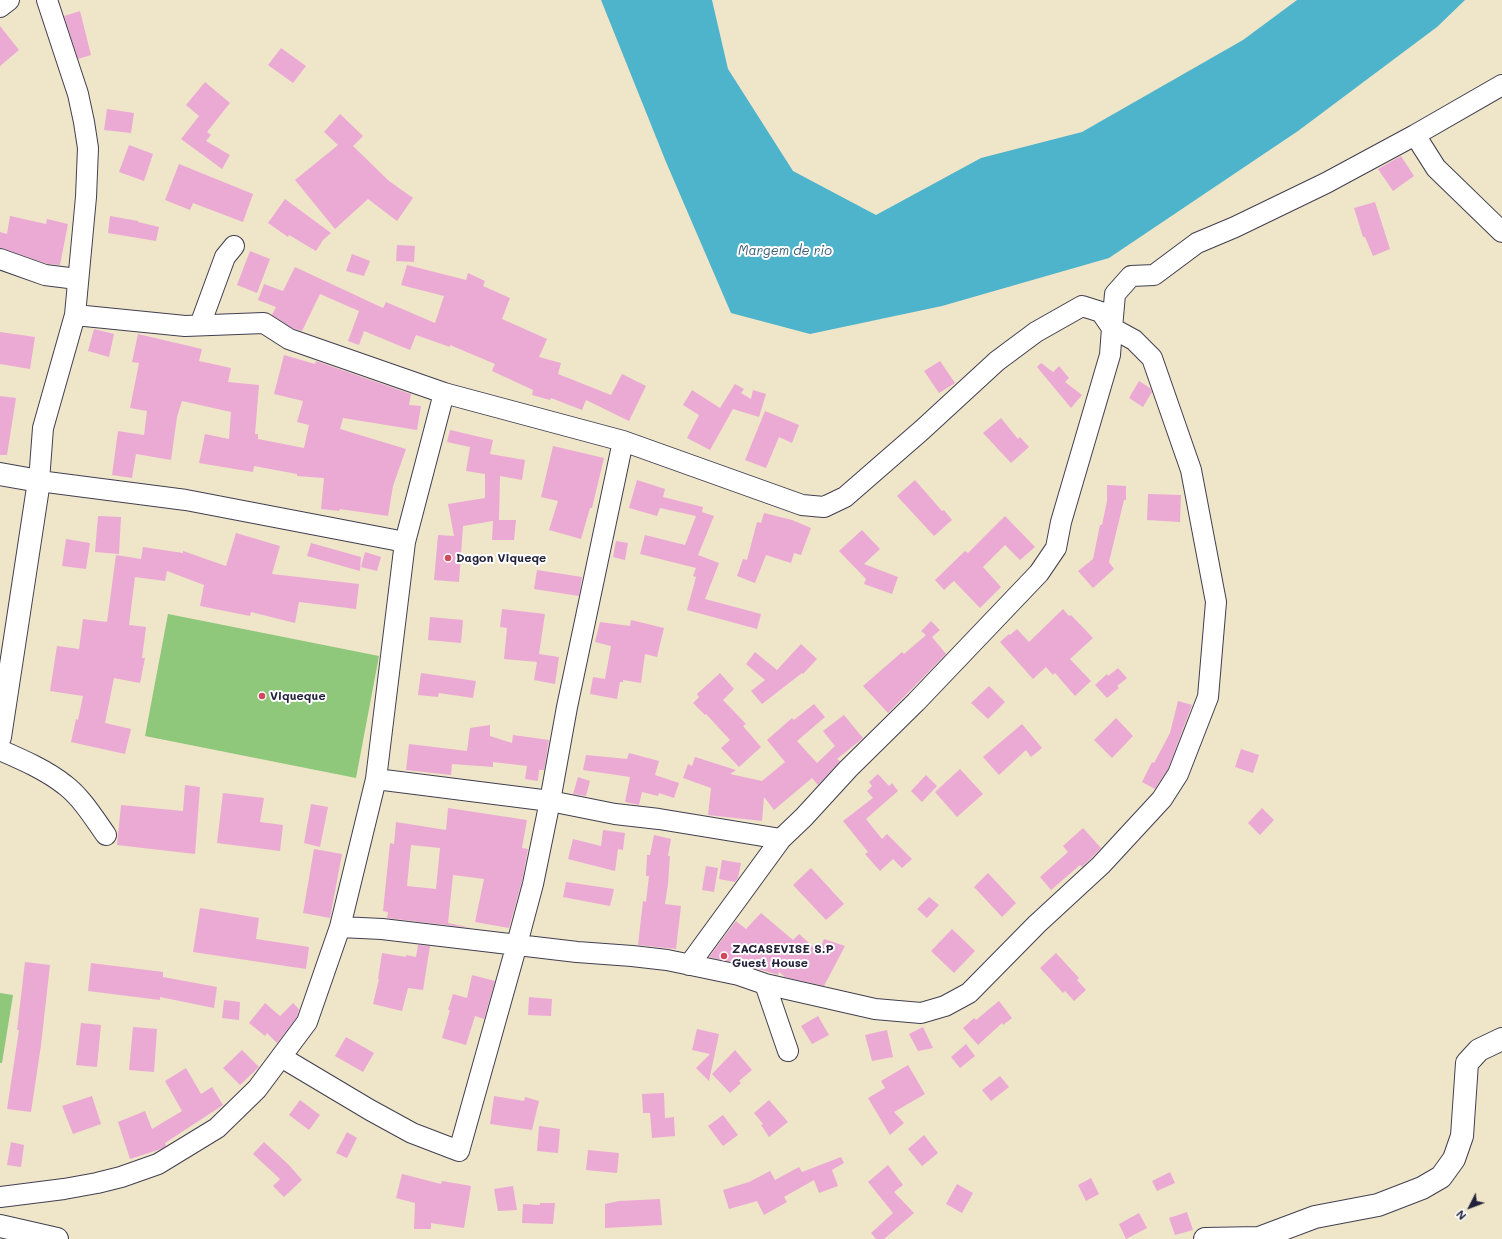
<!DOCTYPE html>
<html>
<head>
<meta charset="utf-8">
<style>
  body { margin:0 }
  #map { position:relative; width:1502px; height:1239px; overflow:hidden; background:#efe5c9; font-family:Mali,sans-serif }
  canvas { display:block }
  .north { position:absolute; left:1450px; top:1187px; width:40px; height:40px; -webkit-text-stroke:3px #fff; paint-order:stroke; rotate:228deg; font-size:11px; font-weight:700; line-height:16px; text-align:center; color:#22223b }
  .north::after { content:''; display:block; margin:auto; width:14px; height:18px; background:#22223b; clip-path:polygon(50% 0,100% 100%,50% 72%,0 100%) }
</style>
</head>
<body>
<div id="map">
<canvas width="1502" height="1239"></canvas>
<div class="north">N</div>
</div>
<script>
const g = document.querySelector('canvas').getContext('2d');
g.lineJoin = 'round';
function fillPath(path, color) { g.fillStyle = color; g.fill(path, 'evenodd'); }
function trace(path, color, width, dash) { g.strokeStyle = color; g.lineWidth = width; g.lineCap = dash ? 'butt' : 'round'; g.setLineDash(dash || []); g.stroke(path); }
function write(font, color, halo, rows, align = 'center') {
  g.font = font + ' Mali,sans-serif'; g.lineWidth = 4; g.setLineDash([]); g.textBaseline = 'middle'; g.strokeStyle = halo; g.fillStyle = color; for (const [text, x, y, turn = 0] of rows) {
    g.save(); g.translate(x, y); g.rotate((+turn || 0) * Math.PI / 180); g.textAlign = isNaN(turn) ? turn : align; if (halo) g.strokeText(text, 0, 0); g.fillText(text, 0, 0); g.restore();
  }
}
fillPath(new Path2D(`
  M 168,614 L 379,656 L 356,778 L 145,736 Z
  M 0,993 L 13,995 L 2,1063 L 0,1063 Z`), '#8fc77b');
fillPath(new Path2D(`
  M 601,0 L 712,0 L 728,69 L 793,171 L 876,215 L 981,158 L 1082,132 L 1243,40 L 1297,0 L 1465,0 L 1437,27 L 1298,131 L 1109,258 L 942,306 L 810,334 L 731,313 L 666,162 Z`), '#4eb4cc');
fillPath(new Path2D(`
  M 80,11 L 91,55 L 78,59 L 64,16 Z
  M 0,26 L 19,50 L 0,66 Z
  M 281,48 L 306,66 L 293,83 L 268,65 Z
  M 205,82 L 230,103 L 207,132 L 211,135 L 206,141 L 230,155 L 222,169 L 181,139 L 199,116 L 186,105 Z
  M 107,109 L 134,113 L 131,133 L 104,130 Z
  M 340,114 L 363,136 L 353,146 L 389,181 L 413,198 L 397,221 L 368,199 L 335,229 L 295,180 L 338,145 L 324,132 Z
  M 129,145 L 153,154 L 144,181 L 119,172 Z
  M 1401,156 L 1414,176 L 1393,191 L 1378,169 Z
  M 179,164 L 253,194 L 243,222 L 193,203 L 190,210 L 165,200 Z
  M 285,199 L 331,233 L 323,240 L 316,251 L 289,235 L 288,237 L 268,223 Z
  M 1375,202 L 1390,249 L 1373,256 L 1365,237 L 1363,237 L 1354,208 Z
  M 10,216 L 46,224 L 47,219 L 68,224 L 60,265 L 48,264 L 0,248 L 0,232 L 7,234 Z
  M 110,216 L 138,221 L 138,222 L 159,227 L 156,241 L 108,233 Z
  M 397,245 L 415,246 L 414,262 L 396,261 Z
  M 250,251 L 270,259 L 257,293 L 237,285 Z
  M 352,254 L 370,261 L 364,276 L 346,271 Z
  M 407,265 L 466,280 L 468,273 L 485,281 L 483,286 L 510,298 L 502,319 L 547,339 L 539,357 L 561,363 L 558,374 L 611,395 L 622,374 L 646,386 L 629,421 L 586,400 L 582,410 L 551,398 L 550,400 L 532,395 L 533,390 L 492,371 L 495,364 L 450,345 L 450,347 L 416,335 L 410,350 L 364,331 L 359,345 L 348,341 L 359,311 L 320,294 L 302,331 L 292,328 L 272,315 L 276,307 L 258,300 L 264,284 L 283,291 L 295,267 L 383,308 L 386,302 L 435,323 L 444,296 L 401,285 Z
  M 94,329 L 114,334 L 109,357 L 88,351 Z
  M 0,332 L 35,337 L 30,369 L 0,364 Z
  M 138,334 L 202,349 L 199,361 L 231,368 L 228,382 L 259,385 L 255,434 L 258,434 L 258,439 L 304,448 L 309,425 L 297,422 L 303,401 L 274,394 L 284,355 L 315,364 L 316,361 L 411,394 L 409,405 L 421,406 L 417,430 L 343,418 L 340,429 L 406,449 L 393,486 L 388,516 L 340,509 L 339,511 L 321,509 L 324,478 L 297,476 L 297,474 L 254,466 L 253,472 L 199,463 L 205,434 L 229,439 L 231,412 L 182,401 L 177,417 L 171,460 L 136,454 L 132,478 L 112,475 L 118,431 L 144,435 L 147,411 L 130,408 L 139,363 L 132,362 Z
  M 940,361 L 955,383 L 939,393 L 924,371 Z
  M 1041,363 L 1053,372 L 1059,366 L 1069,378 L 1065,382 L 1082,395 L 1071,408 L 1037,367 Z
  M 1139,381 L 1150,388 L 1152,392 L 1143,407 L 1129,398 Z
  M 735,384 L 744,389 L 741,393 L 751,399 L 753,390 L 766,394 L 759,417 L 733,409 L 710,450 L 687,438 L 699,415 L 683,405 L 692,390 L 720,408 Z
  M 0,396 L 16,398 L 7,455 L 0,455 Z
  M 765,411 L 799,425 L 792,443 L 779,437 L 766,468 L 745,460 Z
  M 1001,418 L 1018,439 L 1020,437 L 1029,447 L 1011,463 L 983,433 Z
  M 450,430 L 493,440 L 490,454 L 525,460 L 522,480 L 500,476 L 499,520 L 516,520 L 514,540 L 492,540 L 493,521 L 463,526 L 459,582 L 434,580 L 438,535 L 454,536 L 448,504 L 485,498 L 485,474 L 466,471 L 470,447 L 447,442 Z
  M 553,446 L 604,458 L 592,508 L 590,508 L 581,539 L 549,530 L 558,501 L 541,497 Z
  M 637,480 L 665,489 L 663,497 L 703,507 L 702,512 L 714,516 L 698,555 L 719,563 L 705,599 L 761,614 L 757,629 L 687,610 L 696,577 L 693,576 L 696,568 L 640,554 L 645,535 L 685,545 L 696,516 L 660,508 L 657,516 L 629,508 Z
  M 915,480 L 942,511 L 944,510 L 952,520 L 934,536 L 897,496 Z
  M 1107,485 L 1126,486 L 1126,500 L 1124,500 L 1109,562 L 1114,569 L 1093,588 L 1078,571 L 1093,559 L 1100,525 L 1102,525 L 1107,501 Z
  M 1148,494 L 1181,495 L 1180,522 L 1147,520 Z
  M 764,513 L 792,520 L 811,528 L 801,555 L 794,553 L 791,563 L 766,555 L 755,583 L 737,576 L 743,559 L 747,560 L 757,522 L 761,523 Z
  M 98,516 L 121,517 L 119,554 L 95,552 Z
  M 1005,516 L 1035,547 L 1020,560 L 1005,545 L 983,567 L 1001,587 L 980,608 L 954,581 L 944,590 L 935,580 L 965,551 L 968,553 Z
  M 862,530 L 880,549 L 864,564 L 898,577 L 892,594 L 864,584 L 866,579 L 839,551 Z
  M 236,533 L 280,546 L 272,574 L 359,584 L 356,609 L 299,602 L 295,623 L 251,612 L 250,616 L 200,606 L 204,585 L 167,571 L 165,581 L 135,577 L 129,625 L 146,627 L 142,658 L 145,658 L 140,683 L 114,678 L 105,723 L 131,729 L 125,754 L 71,742 L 76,719 L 78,720 L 83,696 L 50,691 L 57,646 L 79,649 L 83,619 L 107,622 L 116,555 L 141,559 L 143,547 L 183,553 L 183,551 L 226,566 Z
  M 66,539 L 90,543 L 86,569 L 62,566 Z
  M 616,541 L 628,543 L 625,560 L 613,557 Z
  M 311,543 L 361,557 L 360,571 L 307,556 Z
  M 365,552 L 381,557 L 377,571 L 361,567 Z
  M 537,570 L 582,577 L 579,596 L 534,589 Z
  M 502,609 L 545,614 L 539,654 L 559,657 L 555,684 L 534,680 L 537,662 L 504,659 L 507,628 L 500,627 Z
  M 1063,609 L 1069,616 L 1071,615 L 1093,638 L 1070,659 L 1091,681 L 1075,696 L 1055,673 L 1053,675 L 1046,667 L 1033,679 L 1000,642 L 1009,634 L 1010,635 L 1017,629 L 1029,642 Z
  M 430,617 L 463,620 L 461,643 L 428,640 Z
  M 631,620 L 664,628 L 657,657 L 645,654 L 641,683 L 623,680 L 623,682 L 620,682 L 617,699 L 590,694 L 593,677 L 605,679 L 611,646 L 595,642 L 600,622 L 630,626 Z
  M 931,621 L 940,630 L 932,637 L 946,654 L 888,713 L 863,686 L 902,652 L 904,654 L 926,635 L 921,631 Z
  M 801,644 L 817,659 L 803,674 L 802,673 L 762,704 L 751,691 L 765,680 L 746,664 L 755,652 L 777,670 Z
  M 1118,668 L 1127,678 L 1117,686 L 1119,688 L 1107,698 L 1095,685 L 1107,674 L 1108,676 Z
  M 421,673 L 476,681 L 473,698 L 439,693 L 438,697 L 418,695 Z
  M 720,673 L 734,689 L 723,700 L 746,724 L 743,726 L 761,747 L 739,767 L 721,748 L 730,740 L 706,714 L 705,715 L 693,703 L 699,697 L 697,694 Z
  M 989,686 L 1005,702 L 988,719 L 971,703 Z
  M 1178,701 L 1192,705 L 1168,769 L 1155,789 L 1142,782 L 1152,762 L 1154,763 L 1170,733 Z
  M 814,704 L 825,717 L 797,741 L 817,763 L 835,746 L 823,731 L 844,715 L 863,738 L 837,759 L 840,761 L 818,785 L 812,778 L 774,810 L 764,797 L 762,821 L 708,815 L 711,788 L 683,778 L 688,764 L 692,766 L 695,757 L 736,770 L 730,774 L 762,781 L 785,762 L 767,740 L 792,718 L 794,720 Z
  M 1116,718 L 1133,736 L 1112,758 L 1094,740 Z
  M 1022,724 L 1042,748 L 1031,757 L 1026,750 L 999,775 L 983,757 Z
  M 490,725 L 490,736 L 512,743 L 513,735 L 549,740 L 544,770 L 539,770 L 538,781 L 525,779 L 527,766 L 493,762 L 493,767 L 452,764 L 451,775 L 406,770 L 409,744 L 467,751 L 470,728 Z
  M 1241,749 L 1259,755 L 1253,773 L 1235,767 Z
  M 629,753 L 659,761 L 655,775 L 679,783 L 674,798 L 659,793 L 658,796 L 642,792 L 639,805 L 625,802 L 630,777 L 583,770 L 586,755 L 627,759 Z
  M 960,769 L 983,794 L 957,817 L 935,792 Z
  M 878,774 L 889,786 L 892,783 L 898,791 L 866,819 L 882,839 L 887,834 L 912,859 L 902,868 L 893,859 L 880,871 L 865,854 L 868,852 L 843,821 L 873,798 L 867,791 L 872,786 L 869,782 Z
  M 926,775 L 937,786 L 922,802 L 911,791 Z
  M 578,777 L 590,781 L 586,796 L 573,794 Z
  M 185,785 L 200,787 L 195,854 L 117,845 L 121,805 L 183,811 Z
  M 223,793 L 264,798 L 260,822 L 283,825 L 280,851 L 217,843 Z
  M 311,804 L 328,807 L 320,847 L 304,843 Z
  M 448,808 L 527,820 L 522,848 L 528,849 L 522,881 L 509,928 L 475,922 L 484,879 L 453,875 L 448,923 L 471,928 L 387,918 L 388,912 L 383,911 L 390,843 L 394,844 L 396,822 L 446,830 ZM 411,845 L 440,848 L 436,889 L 407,886 Z
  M 1262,808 L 1274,820 L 1260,835 L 1248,823 Z
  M 1083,828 L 1101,848 L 1082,867 L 1080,865 L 1051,890 L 1040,877 L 1068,852 L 1063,846 Z
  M 603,830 L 625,833 L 623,850 L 618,849 L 615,871 L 568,859 L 573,839 L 601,846 Z
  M 654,835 L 671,839 L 668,856 L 670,856 L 668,884 L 665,904 L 681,906 L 676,949 L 638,945 L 643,901 L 646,902 L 649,876 L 646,876 L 647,855 L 650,855 Z
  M 314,849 L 342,854 L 330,918 L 303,913 Z
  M 722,860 L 741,863 L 738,878 L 735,882 L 719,879 Z
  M 706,866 L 718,868 L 714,892 L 702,890 Z
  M 811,868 L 844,904 L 826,920 L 793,885 Z
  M 988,873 L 1016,903 L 1002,917 L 974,887 Z
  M 566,882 L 614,889 L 610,906 L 563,897 Z
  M 929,897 L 939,905 L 927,918 L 917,909 Z
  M 200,908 L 259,918 L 256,939 L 309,947 L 306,969 L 193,952 Z
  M 761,913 L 793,940 L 799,934 L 819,952 L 824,939 L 845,946 L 824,986 L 785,977 L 779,972 L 778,975 L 741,964 L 709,957 L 736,921 L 746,929 Z
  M 952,929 L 975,951 L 954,973 L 931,951 Z
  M 418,945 L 430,946 L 423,990 L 408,988 L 402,1011 L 373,1004 L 379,979 L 378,979 L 382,953 L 406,957 L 406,955 L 416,957 Z
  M 1056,953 L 1079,978 L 1077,980 L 1086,990 L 1074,1001 L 1065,991 L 1063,993 L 1040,968 Z
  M 25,962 L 50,965 L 41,1045 L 31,1112 L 7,1109 L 19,1030 L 17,1030 Z
  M 91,963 L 163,972 L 163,977 L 217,987 L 214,1008 L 160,997 L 160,1000 L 88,991 Z
  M 472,975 L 495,981 L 484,1019 L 475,1016 L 466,1045 L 442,1038 L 450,1010 L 448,1010 L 453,994 L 467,998 Z
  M 529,997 L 552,999 L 551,1016 L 528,1015 Z
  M 224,1000 L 240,1002 L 239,1020 L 222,1018 Z
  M 999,1001 L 1012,1018 L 1003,1025 L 1002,1023 L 978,1045 L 963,1028 L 974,1018 L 976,1020 Z
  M 265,1003 L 280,1016 L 293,1003 L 299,1009 L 297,1017 L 277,1043 L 267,1033 L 265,1036 L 249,1023 Z
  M 818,1016 L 829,1035 L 812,1044 L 801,1026 Z
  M 81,1023 L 101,1025 L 97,1067 L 76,1065 Z
  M 133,1027 L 157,1029 L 154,1072 L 129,1070 Z
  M 923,1027 L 933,1048 L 918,1051 L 909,1034 Z
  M 697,1029 L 719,1034 L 709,1081 L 696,1068 L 710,1054 L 692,1050 Z
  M 887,1030 L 893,1057 L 872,1061 L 865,1035 Z
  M 346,1037 L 374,1053 L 363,1072 L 335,1056 Z
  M 966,1044 L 975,1056 L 960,1068 L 951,1057 Z
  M 242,1050 L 259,1067 L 240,1085 L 223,1068 Z
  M 735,1050 L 752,1070 L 739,1081 L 741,1083 L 730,1093 L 712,1074 Z
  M 908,1065 L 925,1094 L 894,1112 L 904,1123 L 890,1135 L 868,1098 L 885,1088 L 881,1081 Z
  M 186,1068 L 201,1094 L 212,1087 L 223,1105 L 165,1143 L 166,1146 L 161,1149 L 130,1159 L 118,1122 L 145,1111 L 152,1129 L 182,1111 L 165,1081 Z
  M 1000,1076 L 1009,1087 L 991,1101 L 982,1090 Z
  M 664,1093 L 665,1118 L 674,1117 L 675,1136 L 652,1138 L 650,1113 L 643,1113 L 642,1094 Z
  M 92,1096 L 101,1124 L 73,1134 L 62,1106 Z
  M 494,1096 L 524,1101 L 525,1097 L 539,1101 L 532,1130 L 490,1124 Z
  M 300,1100 L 320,1115 L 309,1130 L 289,1115 Z
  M 769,1100 L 788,1122 L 769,1137 L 761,1125 L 763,1124 L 754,1113 Z
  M 723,1115 L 738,1135 L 723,1146 L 708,1126 Z
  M 539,1126 L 560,1129 L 558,1153 L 537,1151 Z
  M 347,1132 L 357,1138 L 347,1158 L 336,1153 Z
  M 924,1135 L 938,1153 L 922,1166 L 908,1149 Z
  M 11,1142 L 24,1145 L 21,1167 L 7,1165 Z
  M 264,1142 L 289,1165 L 302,1180 L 284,1197 L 273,1186 L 280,1179 L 253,1154 Z
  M 588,1150 L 619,1153 L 617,1173 L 586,1170 Z
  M 841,1157 L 844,1163 L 832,1170 L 838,1186 L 819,1193 L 814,1180 L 784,1197 L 787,1202 L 764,1215 L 757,1201 L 729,1209 L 723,1190 L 749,1182 L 770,1171 L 775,1180 L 799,1167 L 802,1172 Z
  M 888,1165 L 903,1185 L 894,1192 L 914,1213 L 884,1239 L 876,1239 L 871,1233 L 893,1213 L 868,1182 Z
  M 1170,1172 L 1175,1183 L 1157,1191 L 1152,1181 Z
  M 402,1174 L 441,1184 L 442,1181 L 471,1186 L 464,1228 L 431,1223 L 431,1229 L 414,1229 L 415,1203 L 396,1198 Z
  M 1091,1178 L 1099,1194 L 1086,1201 L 1078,1185 Z
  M 957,1184 L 973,1193 L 962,1213 L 946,1204 Z
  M 513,1186 L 517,1210 L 498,1211 L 494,1189 Z
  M 660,1199 L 662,1225 L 605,1228 L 605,1204 L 619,1201 Z
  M 540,1203 L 555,1203 L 553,1224 L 522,1223 L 523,1204 L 540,1205 Z
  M 1187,1212 L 1193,1230 L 1175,1235 L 1169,1218 Z
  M 1139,1213 L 1147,1228 L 1126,1239 L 1119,1224 Z`), '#ebaad4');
const minor = new Path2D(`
  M 47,0 L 78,94 L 84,122 L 88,148 L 86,197 L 75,315 L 43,428 L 39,481 L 186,500 L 405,542
  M 0,7 L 9,0
  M 1415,135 L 1436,168 L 1502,232
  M 0,259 L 45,275 L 69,278 L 78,282
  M 75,315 L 185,326 L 264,323 L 289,339 L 444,393 L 623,441 L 802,505 L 824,507 L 845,497 L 922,430 L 997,361 L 1036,332 L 1082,306 L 1101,312 L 1112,328 L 1115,294 L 1131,276 L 1154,275 L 1197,243 L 1235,227 L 1326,183 L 1415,135 L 1502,85
  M 200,325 L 225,257 L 234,246
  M 0,750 C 23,760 46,770 65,785 C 81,797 94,818 106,835
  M 376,779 L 550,801 L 615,814 L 659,819 L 781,839
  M 340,927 L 382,929 L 577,952 L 632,956 L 667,960 L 739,975 L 765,984 L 875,1009 L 921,1013 L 945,1006 L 969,993 L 1037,924 L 1101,865 L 1162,799 L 1178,774 L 1208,697 L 1216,602 L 1191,470 L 1152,358 L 1134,340 L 1112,328 L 1110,355 L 1061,522 L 1056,548 L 1039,573 L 916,702 L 848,769 L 804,817 L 781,839 L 689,965
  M 765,984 L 788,1051
  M 281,1057 L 370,1110 L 412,1133 L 459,1151 L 517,944 L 533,884 L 550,801 L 567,707 L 623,441
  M 0,1197 L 64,1189 L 97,1183 L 121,1177 L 158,1164 L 217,1128 L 257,1089 L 307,1022 L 340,927 L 376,779 L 405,542 L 444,393`);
const major = new Path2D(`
  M 0,474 L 39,481 L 0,737
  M 0,1226 L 57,1239
  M 1205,1239 L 1259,1238 L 1315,1217 L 1378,1205 L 1422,1188 L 1441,1177 L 1454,1159 L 1462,1136 L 1467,1063 L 1479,1050 L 1502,1039`);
trace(minor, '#413f50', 22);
trace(major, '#413f50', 24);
trace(minor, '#fff', 20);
trace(major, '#fff', 22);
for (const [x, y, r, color] of [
  [448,558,4,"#d1495b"],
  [262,696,4,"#d1495b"],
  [724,956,4,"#d1495b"]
]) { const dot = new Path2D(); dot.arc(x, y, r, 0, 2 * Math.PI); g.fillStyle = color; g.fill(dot); trace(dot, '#fff', 1.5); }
write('bold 12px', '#22223b', '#fff', [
  ["Dagon Viqueqe",456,558],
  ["Viqueque",270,696],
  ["ZACASEVISE S.P",732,949],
  ["Guest House",732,963]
], 'left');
write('italic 13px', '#345c75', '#fff', [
  ["Margem de rio",785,251]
]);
</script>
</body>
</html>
